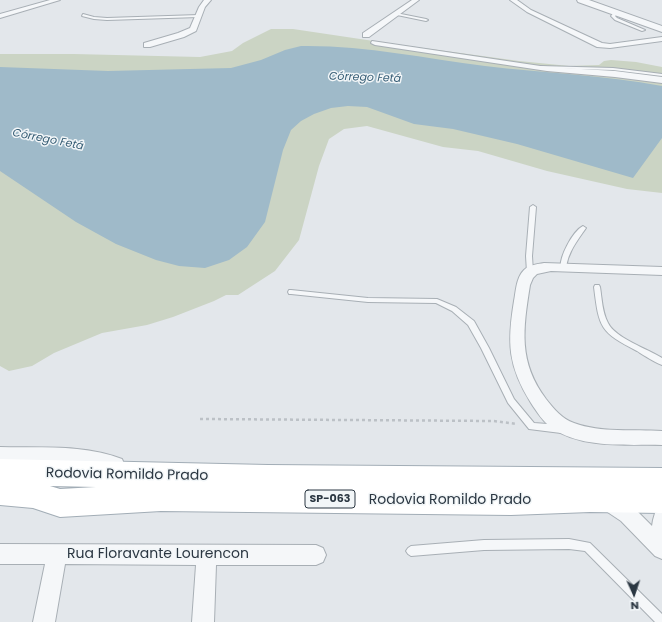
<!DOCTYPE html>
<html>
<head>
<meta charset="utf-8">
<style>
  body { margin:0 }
  #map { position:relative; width:662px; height:622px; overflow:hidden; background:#e3e7eb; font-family:Poppins,sans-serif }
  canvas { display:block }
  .north { position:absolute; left:614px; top:574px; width:40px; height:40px; -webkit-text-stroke:3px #f2f6f8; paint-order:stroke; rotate:177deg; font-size:11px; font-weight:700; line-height:16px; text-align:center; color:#2b3742 }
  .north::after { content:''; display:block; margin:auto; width:14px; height:18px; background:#2b3742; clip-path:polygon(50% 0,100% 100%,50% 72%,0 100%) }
</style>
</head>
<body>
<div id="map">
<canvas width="662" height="622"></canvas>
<div class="north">N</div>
</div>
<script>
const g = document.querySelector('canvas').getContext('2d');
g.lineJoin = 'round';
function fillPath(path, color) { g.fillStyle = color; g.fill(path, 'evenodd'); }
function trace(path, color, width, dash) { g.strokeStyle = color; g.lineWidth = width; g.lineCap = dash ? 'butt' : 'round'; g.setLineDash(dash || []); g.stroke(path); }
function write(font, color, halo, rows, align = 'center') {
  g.font = font + ' Poppins,sans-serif'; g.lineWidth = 3; g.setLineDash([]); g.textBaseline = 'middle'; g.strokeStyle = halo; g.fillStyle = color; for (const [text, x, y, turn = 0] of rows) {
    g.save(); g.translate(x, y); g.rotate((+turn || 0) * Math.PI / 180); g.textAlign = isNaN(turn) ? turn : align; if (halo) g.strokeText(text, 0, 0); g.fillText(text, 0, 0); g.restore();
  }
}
fillPath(new Path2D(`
  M 271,29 L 293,29 L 387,43 L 519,61 L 569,66 L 599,65 L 604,61 L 611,60 L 636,62 L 662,67 L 662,193 L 627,189 L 547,171 L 478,151 L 443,147 L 367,126 L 344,129 L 329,139 L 319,166 L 299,240 L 275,271 L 238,295 L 226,295 L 214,301 L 173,317 L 147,325 L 102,333 L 54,353 L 32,366 L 9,371 L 0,366 L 0,54 L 74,54 L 200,57 L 232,51 L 243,43 Z`), '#cbd4c4');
fillPath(new Path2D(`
  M 301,46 C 363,45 423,58 485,66 C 543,73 604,75 662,86 L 662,138 L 633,178 L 517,144 L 453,129 L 414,124 L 367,107 L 348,106 L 331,108 L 314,114 L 301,121 L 291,130 L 283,150 L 265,222 L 247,247 L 229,260 L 205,268 L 179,266 L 156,260 L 116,244 L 76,222 L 0,171 L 0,67 L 108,71 L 231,68 L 261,60 L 285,50 Z`), '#9fbac9');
const service = new Path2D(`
  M 615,11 L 618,12 L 615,16 L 617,18 L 645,30 L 642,31 L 615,20 L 611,16 Z
  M 396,13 L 426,19 L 428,20 L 426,21 L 397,15 Z
  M 83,14 L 94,17 L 107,18 L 199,15 L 201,16 L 199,17 L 107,20 L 94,19 L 82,16 Z
  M 540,66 L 613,68 L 662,74 L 662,76 L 613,70 L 541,68 L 540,68 Z
  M 533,205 L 536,207 L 532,256 L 533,272 L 530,274 L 527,272 L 526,256 L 530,207 Z
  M 583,226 L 586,228 C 577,241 568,252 566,268 L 563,270 L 561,270 C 558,258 573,231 583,226 Z
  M 595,285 L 599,285 L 600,287 C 602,299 602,312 608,323 C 615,338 648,349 662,358 L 662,365 C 654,362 645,356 637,351 C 600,332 599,328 594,287 Z
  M 289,290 L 291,290 L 368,298 L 437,299 L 456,307 L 474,321 L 489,348 L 514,399 L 534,423 L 561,425 L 564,426 L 565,429 L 564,432 L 561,433 L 529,429 L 508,403 L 481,348 L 468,325 L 452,311 L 436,303 L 368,302 L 291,294 L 289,294 L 288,292 Z
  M 569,539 L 590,543 L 662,614 L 662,622 L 655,622 L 585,551 L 569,549 L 484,550 L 411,556 L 408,554 L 406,551 L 408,548 L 411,546 L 484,540 Z`);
const minor = new Path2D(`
  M 50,0 L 60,0 L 0,18 L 0,14 Z
  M 204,0 L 211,0 L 205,7 L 196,31 L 184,37 L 150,47 L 144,47 L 144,43 L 178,33 L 190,28 L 199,7 Z
  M 412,0 L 419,0 L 369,37 L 363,37 L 363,33 Z
  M 510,0 L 517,0 L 531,10 L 602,43 L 610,44 L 662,37 L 662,41 L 610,48 L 597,47 L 527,12 Z
  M 372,41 L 547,67 L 615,71 L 662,77 L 662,83 L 615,77 L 547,71 L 375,45 L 371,43 Z
  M 544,263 L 662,267 L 662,275 L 551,271 L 537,274 L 533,278 L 530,285 C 523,329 518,362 546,399 C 554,409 562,419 574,423 C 601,433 634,429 662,431 L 662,445 C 627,444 582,449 552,428 C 543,422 537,412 531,403 C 508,366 507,343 514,301 C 516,291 516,278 524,270 C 529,265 538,264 544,263 Z
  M 610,494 L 635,509 L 652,526 L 653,520 L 655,513 L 662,511 L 662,559 L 655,556 L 621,521 L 603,509 L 601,503 L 603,497 Z
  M 0,544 L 316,545 L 323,548 L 326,555 L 323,562 L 316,565 L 216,565 L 214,622 L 192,622 L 196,565 L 65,564 L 55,622 L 33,622 L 45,564 L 0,564 Z`);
const tertiary = new Path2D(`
  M 577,0 L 589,0 L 662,26 L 662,32 L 578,2 Z
  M 0,447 C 40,448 84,444 122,459 L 125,466 L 122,473 L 114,476 L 79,469 L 0,467 Z`);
const primary = new Path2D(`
  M 0,459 L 268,465 L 662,468 L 662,513 L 590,512 L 511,515 L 161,511 L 60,517 L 33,508 L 0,505 ZM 50,486 L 96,487 L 60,489 Z`);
trace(service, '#a8afb5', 2);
trace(minor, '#a8afb5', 2);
trace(tertiary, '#a8afb5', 2);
trace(primary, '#a2adb6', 2);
trace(new Path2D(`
  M 200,419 L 494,421 L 517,424`), '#bcc1c6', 2.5, [3, 3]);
fillPath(service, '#f5f7f9');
fillPath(minor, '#f5f7f9');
fillPath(tertiary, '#f5f7f9');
fillPath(primary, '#fff');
write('italic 11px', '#365d75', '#f2f6f8', [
  ["Córrego Fetá",365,78,2],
  ["Córrego Fetá",48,140,11]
]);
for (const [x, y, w] of [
  [330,499,50]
]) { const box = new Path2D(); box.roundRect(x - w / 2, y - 9, w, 18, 3); g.fillStyle = '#f2f6f8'; g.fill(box); trace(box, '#2b3742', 1); }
write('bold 11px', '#2b3742', null, [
  ["SP-063",330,499]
]);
write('14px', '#2b3742', '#f2f6f8', [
  ["Rodovia Romildo Prado",127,475,1],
  ["Rodovia Romildo Prado",450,500],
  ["Rua Floravante Lourencon",158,554]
]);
</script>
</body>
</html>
